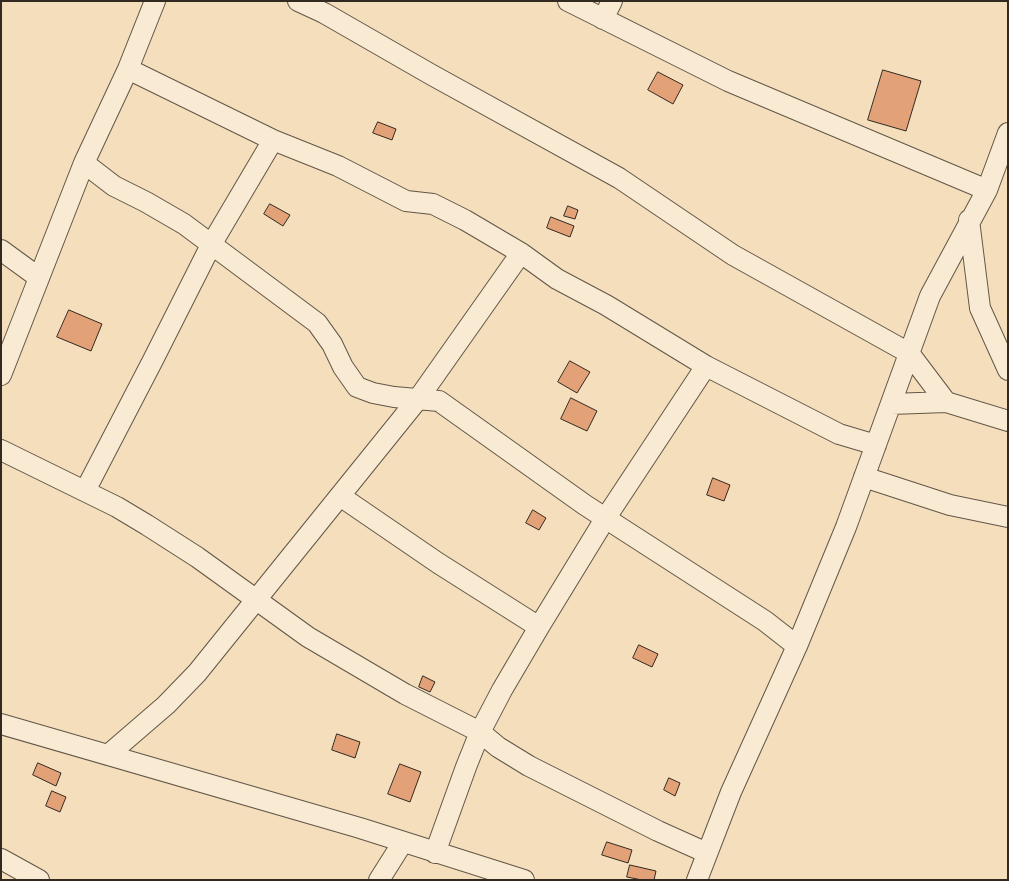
<!DOCTYPE html>
<html>
<head>
<meta charset="utf-8">
<style>
  body { margin:0 }
  #map { position:relative; width:1009px; height:881px; overflow:hidden; background:#f4debc; font-family:"IM FELL Great Primer",serif }
  canvas { display:block }
  .frame { position:absolute; inset:0; border:2px solid #322920; pointer-events:none }
</style>
</head>
<body>
<div id="map">
<canvas width="1009" height="881"></canvas>
<div class="frame"></div>
</div>
<script>
const g = document.querySelector('canvas').getContext('2d');
g.lineJoin = 'round';
function fillPath(path, color) { g.fillStyle = color; g.fill(path, 'evenodd'); }
function trace(path, color, width, dash) { g.strokeStyle = color; g.lineWidth = width; g.lineCap = dash ? 'butt' : 'round'; g.setLineDash(dash || []); g.stroke(path); }
const building = new Path2D(`
  M 883,70 L 921,81 L 906,131 L 868,120 Z
  M 658,72 L 683,85 L 673,104 L 648,90 Z
  M 378,122 L 396,129 L 392,140 L 373,133 Z
  M 270,204 L 290,215 L 283,226 L 264,214 Z
  M 568,206 L 578,210 L 575,219 L 564,216 Z
  M 551,217 L 574,226 L 570,237 L 547,228 Z
  M 69,310 L 102,324 L 91,351 L 57,337 Z
  M 570,361 L 590,372 L 577,393 L 558,382 Z
  M 571,398 L 597,411 L 587,431 L 561,419 Z
  M 713,478 L 730,485 L 724,501 L 707,495 Z
  M 533,510 L 546,518 L 539,530 L 526,523 Z
  M 639,645 L 658,654 L 652,667 L 633,658 Z
  M 423,676 L 435,682 L 430,692 L 419,687 Z
  M 337,734 L 360,742 L 355,758 L 332,750 Z
  M 38,763 L 61,773 L 56,786 L 33,775 Z
  M 400,764 L 421,772 L 410,802 L 388,794 Z
  M 669,778 L 680,783 L 675,796 L 664,790 Z
  M 52,791 L 66,797 L 60,812 L 46,806 Z
  M 607,842 L 632,850 L 628,863 L 602,855 Z
  M 630,865 L 656,871 L 654,880 L 642,880 L 627,877 Z`);
fillPath(building, '#e3a178');
trace(building, '#322920', 1);
const minor = new Path2D(`
  M 298,1 L 324,13 L 432,75 L 619,178 L 733,255 L 909,353 L 946,402
  M 568,1 L 728,81 L 987,190
  M 603,19 L 612,1
  M 128,69 L 273,140 L 338,166 L 406,201 L 433,204 L 465,220 L 521,253 L 557,279 L 606,305 L 706,366 L 839,434 L 876,445
  M 84,163 L 114,186 L 146,202 L 184,224 L 317,323 L 332,344 L 343,367 L 357,387 L 373,393 L 394,397 L 439,401 L 585,505 L 765,621 L 797,646
  M 969,220 L 980,308 L 1008,370
  M 1,250 L 38,277
  M 1,375 L 84,163 L 128,69 L 155,1
  M 891,404 L 946,402 L 1008,421
  M 1,450 L 117,507 L 147,525 L 197,557 L 308,637 L 405,694 L 480,732 L 498,747 L 529,766 L 658,831 L 707,853
  M 864,477 L 950,505 L 1008,517
  M 85,491 L 153,360 L 211,245 L 273,140
  M 340,496 L 438,563 L 539,627
  M 1,724 L 360,828 L 524,880
  M 108,755 L 166,705 L 197,673 L 418,399 L 521,253
  M 435,853 L 466,767 L 480,732 L 502,690 L 539,627 L 605,519 L 706,366
  M 1,859 L 39,880
  M 379,880 L 403,842
  M 697,880 L 731,792 L 797,646 L 846,527 L 930,296 L 987,190 L 1008,133`);
trace(minor, '#625647', 22);
trace(minor, '#f8ead3', 20);
</script>
</body>
</html>
